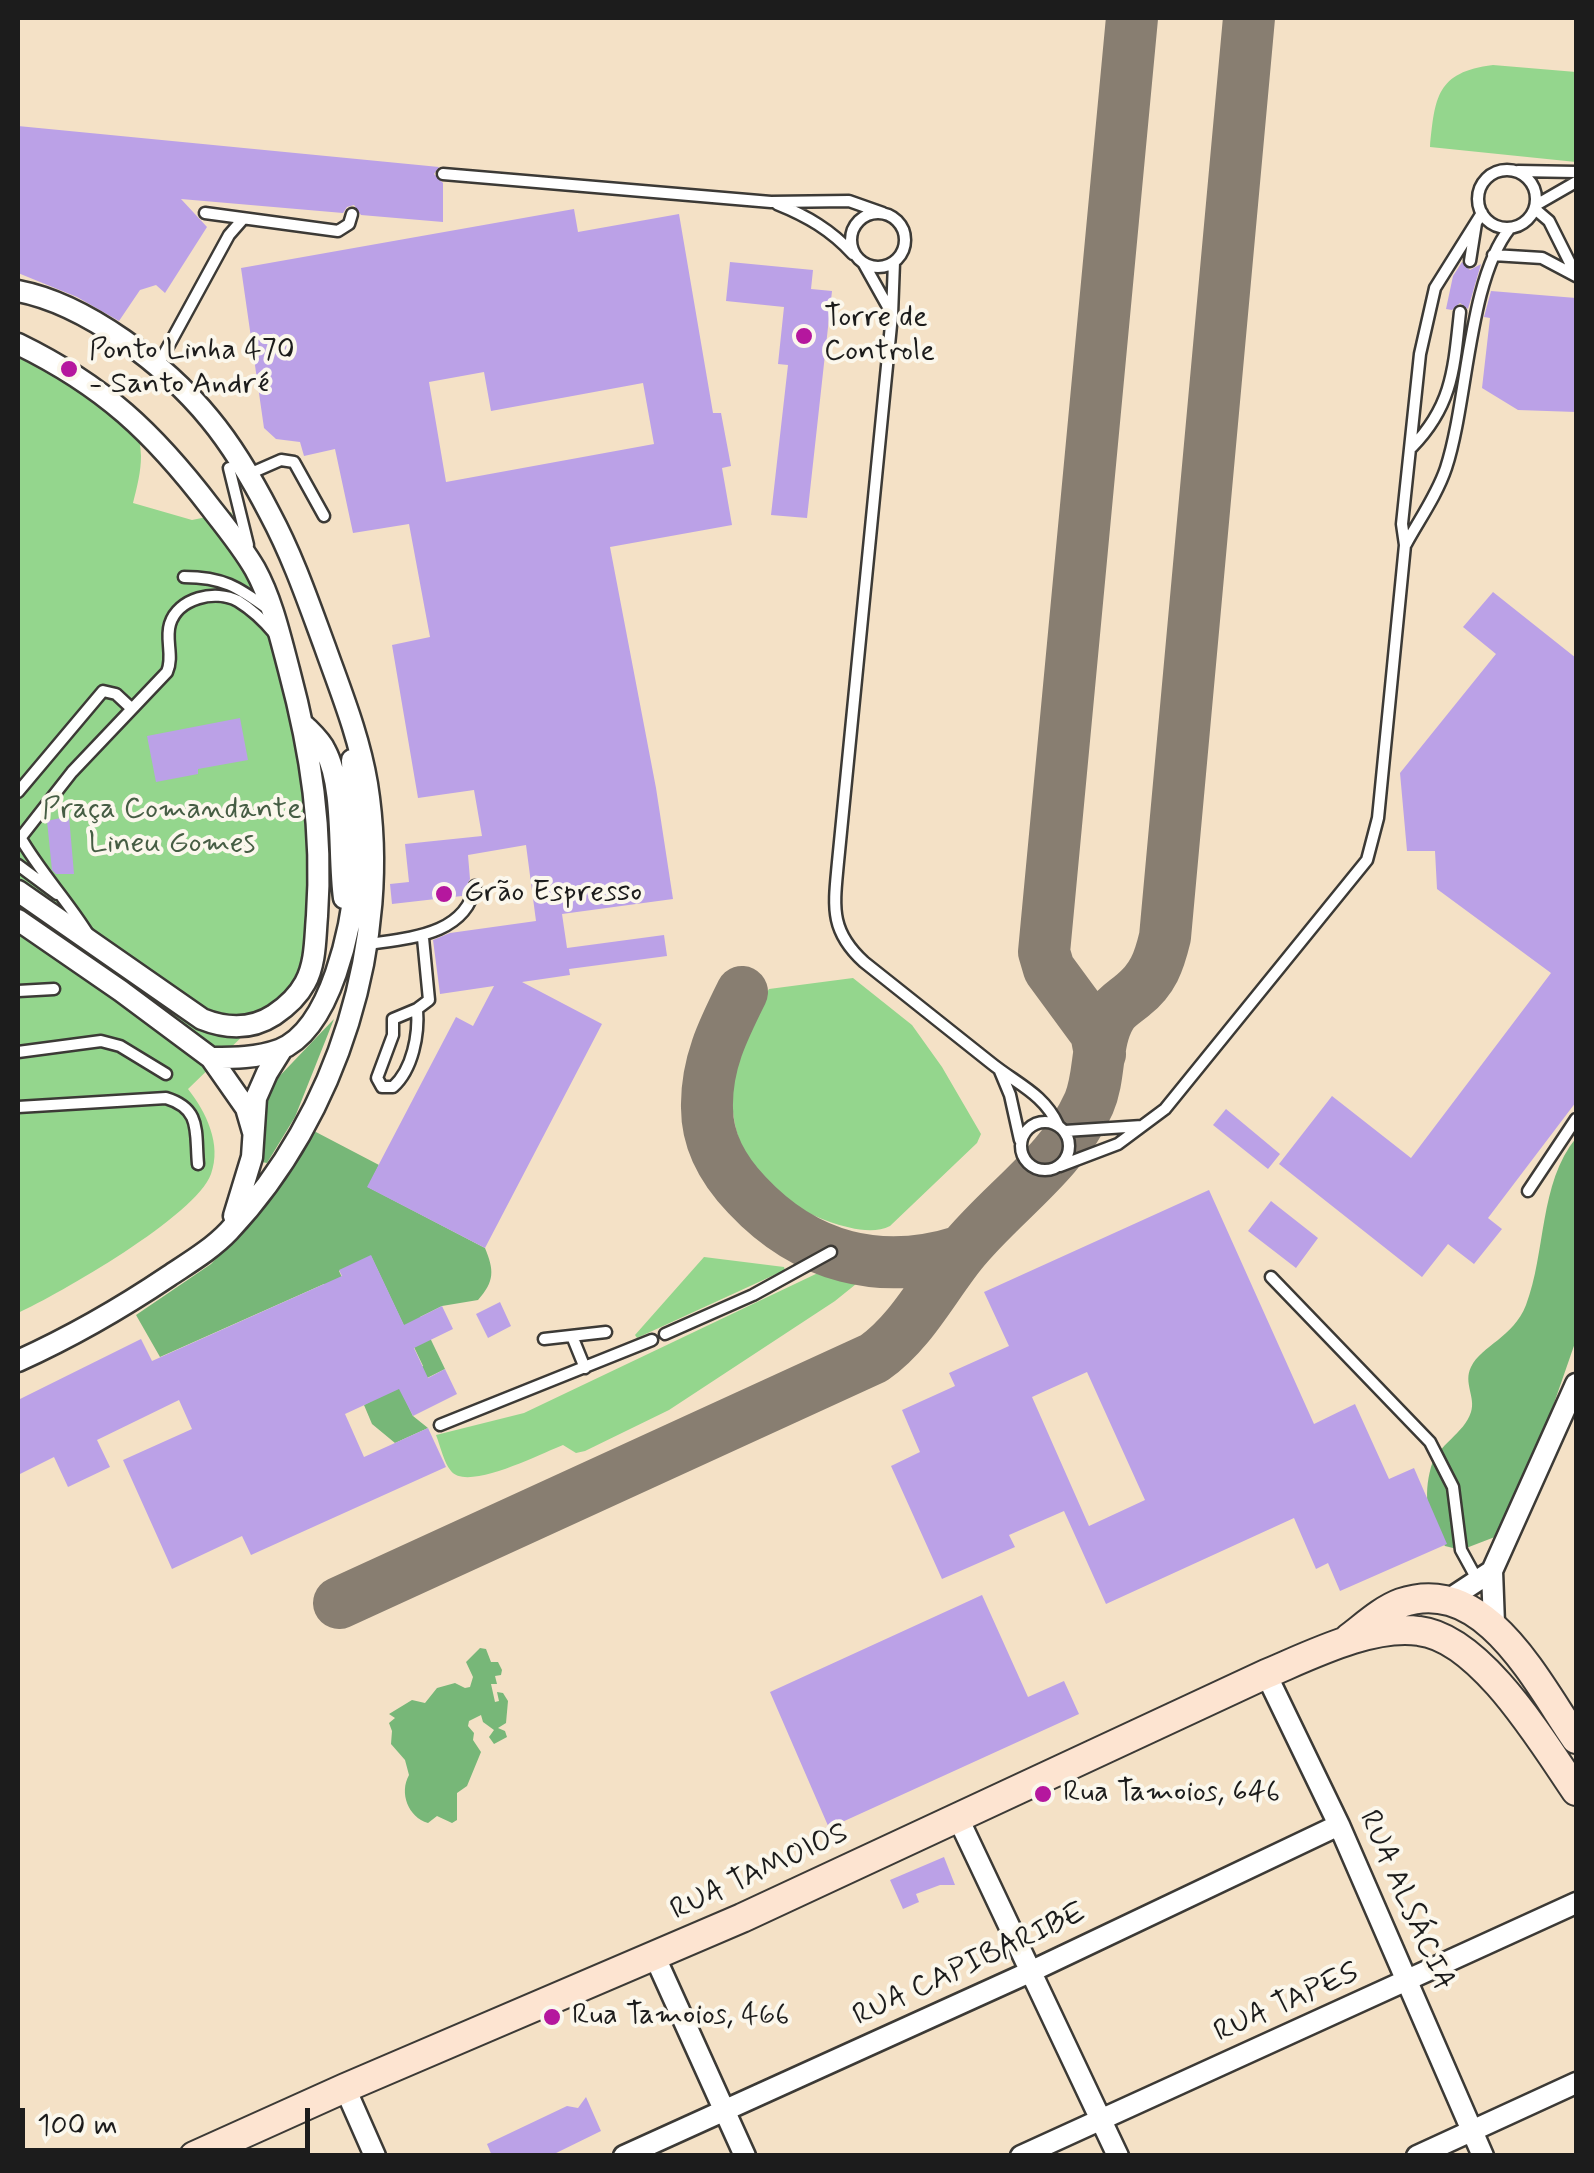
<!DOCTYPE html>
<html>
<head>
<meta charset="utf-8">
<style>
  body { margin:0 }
  #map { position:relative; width:1594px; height:2173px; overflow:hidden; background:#f4e1c6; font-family:Mynerve,sans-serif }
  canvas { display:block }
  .frame { position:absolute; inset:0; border:20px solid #1c1c1c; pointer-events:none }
  .scale { position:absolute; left:20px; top:2108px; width:290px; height:45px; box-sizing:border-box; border:5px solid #1c1c1c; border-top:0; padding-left:12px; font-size:30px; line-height:35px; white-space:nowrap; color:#1c1c1c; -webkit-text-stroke:8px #fbf7ec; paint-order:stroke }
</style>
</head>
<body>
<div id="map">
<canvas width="1594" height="2173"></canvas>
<div class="frame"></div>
<div class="scale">100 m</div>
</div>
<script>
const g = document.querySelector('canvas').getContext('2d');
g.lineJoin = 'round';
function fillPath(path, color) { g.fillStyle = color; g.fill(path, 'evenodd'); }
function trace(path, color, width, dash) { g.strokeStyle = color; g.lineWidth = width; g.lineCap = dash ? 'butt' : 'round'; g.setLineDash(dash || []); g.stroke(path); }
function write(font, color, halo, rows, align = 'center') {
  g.font = font + ' Mynerve,sans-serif'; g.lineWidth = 8; g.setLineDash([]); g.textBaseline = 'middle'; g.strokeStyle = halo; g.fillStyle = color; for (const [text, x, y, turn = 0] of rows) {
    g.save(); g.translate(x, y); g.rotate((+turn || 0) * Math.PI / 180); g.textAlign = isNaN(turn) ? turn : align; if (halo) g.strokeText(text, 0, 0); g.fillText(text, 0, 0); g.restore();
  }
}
fillPath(new Path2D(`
  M 1493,65 L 1576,72 L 1576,162 L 1430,147 C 1435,98 1436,72 1493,65 Z
  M 18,339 C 69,361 141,390 141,456 C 141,472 137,487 133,503 L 192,520 L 231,512 L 262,570 L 300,677 L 317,964 L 188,1089 C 206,1112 222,1144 211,1174 C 196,1216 59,1294 18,1313 Z
  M 853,978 L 912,1025 L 942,1067 L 981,1134 L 977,1143 L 890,1226 C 873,1235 848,1228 830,1222 C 718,1181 709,1080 769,989 Z
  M 704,1257 L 784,1267 L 785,1270 L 637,1338 L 635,1335 Z
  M 820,1272 L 861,1280 L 835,1301 L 669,1410 L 585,1451 L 576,1453 L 563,1445 C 542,1453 467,1492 451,1471 C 444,1463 440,1445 436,1435 L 524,1413 Z`), '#94d68d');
fillPath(new Path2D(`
  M 334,1019 L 295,1117 L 267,1163 L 257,1161 L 271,1085 Z
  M 314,1131 L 379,1165 L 368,1187 L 485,1248 C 494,1270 495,1281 478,1300 L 442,1306 L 420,1317 L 445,1369 L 401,1391 L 413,1416 L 428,1428 L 395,1443 L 372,1424 L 364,1405 L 375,1399 L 324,1284 L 160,1357 L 136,1315 L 211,1264 L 247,1226 ZM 371,1256 L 423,1366 L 391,1381 L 339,1271 Z
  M 1576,1138 L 1576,1340 L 1544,1432 L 1500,1535 L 1461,1550 L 1445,1546 C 1427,1522 1423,1496 1431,1467 C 1438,1444 1464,1434 1471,1412 C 1476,1397 1463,1383 1471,1367 C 1482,1345 1513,1338 1526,1305 C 1546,1253 1539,1183 1576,1138 Z
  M 480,1648 L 486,1649 L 491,1662 L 498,1662 L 502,1670 L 501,1675 L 495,1676 L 497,1684 L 491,1684 L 495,1702 L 499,1701 L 497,1692 L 503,1693 L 508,1701 L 506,1723 L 498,1728 L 505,1731 L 507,1737 L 494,1744 L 489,1737 L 494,1730 L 483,1722 L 481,1715 L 469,1721 L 468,1726 L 474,1733 L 473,1740 L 481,1752 L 467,1786 L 457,1793 L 457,1820 L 452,1823 L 437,1816 L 428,1823 C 408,1817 399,1793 409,1775 L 405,1760 L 391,1744 L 392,1731 L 389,1723 L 395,1718 L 389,1714 L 412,1700 L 425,1703 L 437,1688 L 455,1683 L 465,1688 L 470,1687 L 473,1677 L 466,1662 Z`), '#77b778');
trace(new Path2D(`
  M 742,992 C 723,1030 706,1064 707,1108 C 707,1142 724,1171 747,1195 C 806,1258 881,1277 962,1251
  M 1100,1054 L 1096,1033 L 1049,969 L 1044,952 L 1132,18
  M 339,1603 L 874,1358 C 911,1332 933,1288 961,1253 C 1001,1203 1062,1164 1089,1103 C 1101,1075 1095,1041 1111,1015 C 1116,1007 1126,1001 1133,995 C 1153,979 1159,962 1165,937 L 1249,18`), '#887e71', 52);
fillPath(new Path2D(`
  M 18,126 L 439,167 L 434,174 L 443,183 L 443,222 L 361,215 L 354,205 L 347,207 L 343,213 L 181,199 L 207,227 L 165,293 L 156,285 L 140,290 L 119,321 L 77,297 L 18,273 Z
  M 574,209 L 578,232 L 679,214 L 713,413 L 721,413 L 731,466 L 722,468 L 732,525 L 610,547 L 656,788 L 673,899 L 562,914 L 567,948 L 664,935 L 667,956 L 569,969 L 570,975 L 522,982 L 602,1024 L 485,1248 L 367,1187 L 456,1017 L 473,1026 L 494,986 L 440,994 L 433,940 L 450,933 L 536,921 L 526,845 L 468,855 L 470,879 L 462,896 L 392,904 L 390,884 L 409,882 L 405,844 L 482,836 L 474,790 L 418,798 L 392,645 L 430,637 L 409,524 L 353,533 L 335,449 L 304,456 L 300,442 L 276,439 L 264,428 L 241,268 ZM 484,372 L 491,411 L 643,383 L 654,444 L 446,482 L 429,382 Z
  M 730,262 L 813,270 L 811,289 L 832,291 L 807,518 L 771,515 L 788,365 L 778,364 L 784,307 L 726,301 Z
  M 1462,262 L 1470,270 L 1481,264 L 1468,309 L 1460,303 L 1452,310 L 1446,309 L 1453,276 Z
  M 1491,291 L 1576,298 L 1576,412 L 1518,410 L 1482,388 L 1490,318 L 1484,317 Z
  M 1493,592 L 1576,658 L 1576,1102 L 1488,1218 L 1502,1229 L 1474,1264 L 1448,1244 L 1422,1277 L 1279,1164 L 1332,1096 L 1411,1158 L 1551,973 L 1437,889 L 1435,851 L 1407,851 L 1400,773 L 1496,654 L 1463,627 Z
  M 240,718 L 248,760 L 198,769 L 198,774 L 156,782 L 147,736 Z
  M 69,816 L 74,874 L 56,874 L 52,870 L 47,821 Z
  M 1226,1109 L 1280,1154 L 1268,1169 L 1213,1125 Z
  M 1209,1190 L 1314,1424 L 1355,1404 L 1389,1479 L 1414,1468 L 1447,1544 L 1340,1591 L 1328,1563 L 1316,1569 L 1294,1518 L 1106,1604 L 1064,1511 L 1009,1535 L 1015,1547 L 942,1579 L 891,1466 L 920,1452 L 902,1410 L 955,1386 L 949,1373 L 1009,1346 L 984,1292 ZM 1087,1372 L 1145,1500 L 1089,1526 L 1032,1397 Z
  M 1271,1201 L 1318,1238 L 1296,1268 L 1248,1231 Z
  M 371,1255 L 404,1325 L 442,1306 L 453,1329 L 414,1348 L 428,1378 L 445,1369 L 457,1394 L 413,1416 L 399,1389 L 345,1414 L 364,1457 L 428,1428 L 446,1467 L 251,1555 L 242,1536 L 172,1569 L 123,1460 L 192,1429 L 179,1400 L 97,1440 L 110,1467 L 68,1487 L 54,1457 L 18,1475 L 18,1400 L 141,1339 L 152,1361 L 342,1276 L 339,1270 Z
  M 500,1302 L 511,1326 L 488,1338 L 476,1314 Z
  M 982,1595 L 1028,1697 L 1064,1681 L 1079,1714 L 829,1828 L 770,1692 Z
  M 944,1857 L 955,1885 L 940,1885 L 916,1894 L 919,1902 L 903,1909 L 890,1880 Z
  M 586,2097 L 601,2131 L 550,2156 L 492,2156 L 487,2144 L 567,2106 L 578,2108 Z`), '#bba1e7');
const lane = new Path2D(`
  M1478 199a29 29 0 1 1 58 0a29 29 0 1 1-58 0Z
  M 1518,171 L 1576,172
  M 443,174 L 771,202 L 849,201 L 883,213
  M 777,204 C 807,216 831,230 853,254
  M 1536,205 L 1576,182
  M 1535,209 L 1549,221 L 1576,275
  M851 240a27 27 0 1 1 54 0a27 27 0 1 1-54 0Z
  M 205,213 L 338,231 L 349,224 L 352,214
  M 1493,255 L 1542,258 L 1576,276
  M 1470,261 L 1476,223
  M 894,262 L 892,315 L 838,862 C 834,906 829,930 864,962 C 907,996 949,1030 991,1063 C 1017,1084 1044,1094 1058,1125
  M 864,264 L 892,314
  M 157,367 L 229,235 L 243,219
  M 1412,447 C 1453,405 1454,367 1460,312
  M 229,468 L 248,545
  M 249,474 L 281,460 L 294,462 L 324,516
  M 1406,544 C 1419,520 1437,495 1446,468 C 1468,401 1468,280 1510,228
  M 184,577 C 223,577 238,587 268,609
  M 18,792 L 103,691 L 116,694 L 131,708
  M 20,837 C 40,872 67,900 88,934
  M 18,841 L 72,772 L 167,672 C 174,656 165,640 170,624 C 178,598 215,589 238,601 C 251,609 264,621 274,633
  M 18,865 L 57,894
  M 369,944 C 409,938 466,935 475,886
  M 18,991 L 54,989
  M 417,1009 L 393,1019 L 393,1035 L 377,1078 L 382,1087 L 393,1087 C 413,1069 419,1034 417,1009 L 429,1000 L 423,938
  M 18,1052 L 101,1041 L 120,1046 L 166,1074
  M 1000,1071 L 1010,1095 L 1020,1140
  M 18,1107 L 166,1098 C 202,1109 195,1132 198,1164
  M1021 1146a24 24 0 1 1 48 0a24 24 0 1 1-48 0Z
  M 1065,1131 L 1142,1126
  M 1060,1166 L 1118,1144 L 1165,1109 L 1367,860 L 1378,818 L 1405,545 L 1402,524 L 1420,354 L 1435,288 L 1482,213
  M 1528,1191 L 1576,1119
  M 1271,1277 L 1430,1442 L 1453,1487 L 1461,1550 L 1478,1581
  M 665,1334 L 753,1295 L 831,1252
  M 572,1336 L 585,1368
  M 544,1339 L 606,1332
  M 440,1425 L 652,1340`);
const street = new Path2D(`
  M 18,291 C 86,304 166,365 210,419 C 234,448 253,481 270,514 C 293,557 308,601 325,647 C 341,692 359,736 367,784 C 392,941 338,1115 229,1231 C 212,1249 190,1262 169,1276 C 120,1309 71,1337 18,1361
  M 18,344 C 104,386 153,432 211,508 C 226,527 243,548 255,569 C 272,600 280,636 289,670 C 311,752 323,831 317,916 C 315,938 316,963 305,983 C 298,996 286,1007 274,1015 C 251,1030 227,1029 202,1019 L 18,891
  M 305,726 C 312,733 321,741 325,750 C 345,787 338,856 344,898
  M 18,920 L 121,991 L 211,1058 L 246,1108 L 253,1132
  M 211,1058 C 234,1058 257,1058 279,1050 C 332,1029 352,925 356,874 C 358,836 353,798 352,760
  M 234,1216 L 252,1157 L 256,1098 L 267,1073 L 282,1049
  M 1448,1600 L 1492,1571
  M 1494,1624 L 1492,1571 L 1576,1384
  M 1266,1674 L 1339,1825 L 1483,2156
  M 958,1818 L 1118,2156
  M 655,1957 L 745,2156
  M 345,2088 L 375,2156
  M 624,2156 L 1032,1971 L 1339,1825
  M 1021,2156 L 1576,1903
  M 1417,2156 L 1576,2083`);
const secondary = new Path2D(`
  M 1349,1638 C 1365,1626 1382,1610 1401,1603 C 1485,1574 1537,1683 1576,1739
  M 194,2156 L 345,2088 L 742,1918 L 1266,1674 C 1309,1656 1371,1624 1419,1631 C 1481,1638 1543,1743 1576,1791`);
trace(lane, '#3c3a36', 15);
trace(street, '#3c3a36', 25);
trace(secondary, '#3c3a36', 32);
trace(lane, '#fff', 10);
trace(street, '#fff', 20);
trace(secondary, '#fde4d1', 28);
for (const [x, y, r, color] of [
  [804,336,10,"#b5179e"],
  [69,369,10,"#b5179e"],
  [444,894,10,"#b5179e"],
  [1043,1794,10,"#b5179e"],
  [552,2017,10,"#b5179e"]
]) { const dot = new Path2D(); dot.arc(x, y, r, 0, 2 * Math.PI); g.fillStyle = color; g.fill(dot); trace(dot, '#fbf7ec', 4); }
write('30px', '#1c1c1c', '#fbf7ec', [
  ["Torre de",824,319],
  ["Controle",824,353],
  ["Ponto Linha 470",89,352],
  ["- Santo André",89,386],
  ["Grão Espresso",464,894],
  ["Rua Tamoios, 646",1063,1794],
  ["Rua Tamoios, 466",572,2017]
], 'left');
write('30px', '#465d44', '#fbf7ec', [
  ["Praça Comandante",172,811],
  ["Lineu Gomes",172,845]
]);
write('30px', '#1c1c1c', '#fbf7ec', [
  ["RUA TAMOIOS",760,1873,-25],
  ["RUA ALSÁCIA",1405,1901,66],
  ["RUA CAPIBARIBE",970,1966,-25],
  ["RUA TAPES",1287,2004,-24]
]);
</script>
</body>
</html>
